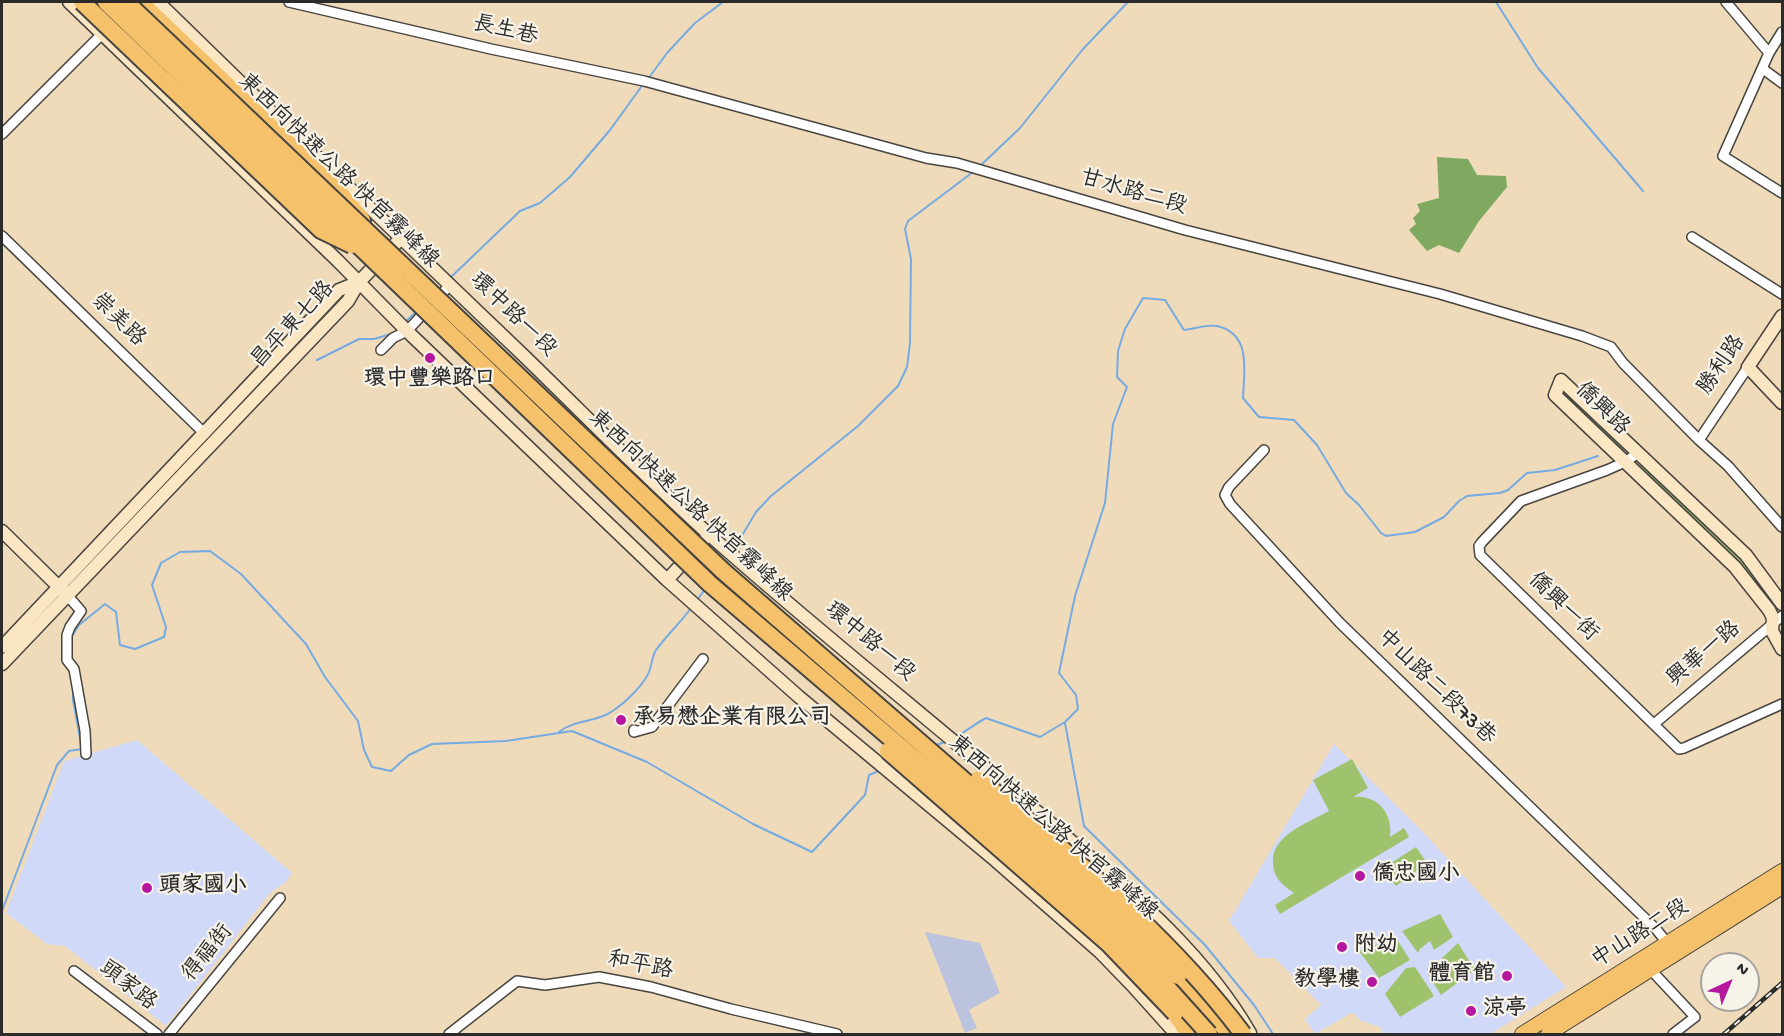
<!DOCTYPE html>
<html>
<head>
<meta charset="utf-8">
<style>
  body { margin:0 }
  #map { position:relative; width:1784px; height:1036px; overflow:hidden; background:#efdbb9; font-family:"Gochi Hand",sans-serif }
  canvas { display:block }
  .frame { position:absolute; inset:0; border:3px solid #2b2b2b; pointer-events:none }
  .north { position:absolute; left:1700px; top:952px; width:60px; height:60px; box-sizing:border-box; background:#f7f3e8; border:2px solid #a5a39c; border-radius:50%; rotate:44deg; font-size:16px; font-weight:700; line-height:24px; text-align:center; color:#2b2b2b }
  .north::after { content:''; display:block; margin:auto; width:21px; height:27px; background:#b5179e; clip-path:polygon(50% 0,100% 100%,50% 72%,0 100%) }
</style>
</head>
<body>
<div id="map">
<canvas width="1784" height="1036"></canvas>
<div class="frame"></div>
<div class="north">N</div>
</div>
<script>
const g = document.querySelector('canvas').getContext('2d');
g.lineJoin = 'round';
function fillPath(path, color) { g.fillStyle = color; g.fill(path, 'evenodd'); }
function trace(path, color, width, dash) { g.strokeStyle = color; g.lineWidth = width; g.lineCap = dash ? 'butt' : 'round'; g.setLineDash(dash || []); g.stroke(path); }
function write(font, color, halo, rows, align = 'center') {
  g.font = font + ' "Gochi Hand","LXGW WenKai TC",sans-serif'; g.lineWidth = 4.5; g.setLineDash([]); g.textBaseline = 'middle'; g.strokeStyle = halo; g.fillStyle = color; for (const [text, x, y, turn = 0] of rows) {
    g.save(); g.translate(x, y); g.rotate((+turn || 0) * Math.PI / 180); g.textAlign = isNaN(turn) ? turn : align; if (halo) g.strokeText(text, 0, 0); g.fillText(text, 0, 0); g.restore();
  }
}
fillPath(new Path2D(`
  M 137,740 L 292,873 L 286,882 L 270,893 L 166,1026 L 65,946 L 47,944 L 6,913 L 64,761 Z
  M 1334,744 L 1422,831 L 1566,987 L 1490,1034 L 1383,1034 L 1380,1027 L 1359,1020 L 1353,1012 L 1315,1034 L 1305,1019 L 1321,1005 L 1275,958 L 1258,958 L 1229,921 Z`), '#d1d9f9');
fillPath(new Path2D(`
  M 925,932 L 980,943 L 1000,993 L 969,1010 L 977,1028 L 965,1033 Z`), '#bbc3de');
fillPath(new Path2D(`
  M 1567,392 L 1625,448 L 1625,450 L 1623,453 L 1563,395 Z
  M 1639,465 L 1643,465 L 1741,559 L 1775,603 L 1774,605 L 1638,467 Z
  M 1352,759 L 1368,788 L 1353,797 C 1378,794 1393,814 1390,837 L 1404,828 L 1409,837 L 1280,914 L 1275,905 L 1294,893 C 1283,886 1273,877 1273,863 C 1271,835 1308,823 1329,811 L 1313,780 Z
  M 1416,847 L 1427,863 L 1396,886 L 1388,875 L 1385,867 Z
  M 1440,914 L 1453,937 L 1434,950 L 1430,941 L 1420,949 L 1418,953 L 1402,931 Z
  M 1396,938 L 1410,960 L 1379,978 L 1359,951 Z
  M 1458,943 L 1475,970 L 1441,995 L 1427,973 L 1427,968 L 1438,966 L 1443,957 Z
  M 1415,967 L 1434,996 L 1400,1017 L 1385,994 L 1406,968 Z`), '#9fc36d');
fillPath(new Path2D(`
  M 1437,157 L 1468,159 L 1477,175 L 1506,176 L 1507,187 L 1479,221 L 1459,253 L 1439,245 L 1427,251 L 1409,230 L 1416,224 L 1413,218 L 1420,211 L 1417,204 L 1439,198 Z`), '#7fa960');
trace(new Path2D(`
  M 1496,2 L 1538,68 L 1643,191
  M 648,79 L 667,53 L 695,23 L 723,2
  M 980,166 L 1020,128 L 1083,49 L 1128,2
  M 449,279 L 520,211 L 540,203 L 570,177 L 610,130 L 644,83
  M 404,323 L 417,311
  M 317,360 L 359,339 L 374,339 L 391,334
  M 734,549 L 756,512 L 771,496 L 858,426 L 898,386 L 907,367 L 910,343 L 911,259 L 905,229 L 908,221 L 973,172
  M 697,600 L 706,588
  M 71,638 L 79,625 L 105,604 L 116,612 L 120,645 L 135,649 L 164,637 L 166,627 L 152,585 L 161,563 L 180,552 L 210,551 L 241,574 L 306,644 L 325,677 L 358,721 L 364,750 L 372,767 L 391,771 L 409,755 L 432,744 L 506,741 L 572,731 L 647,762 L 753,824 L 812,852 L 865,795 L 869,775 L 881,770
  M 1065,723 L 1084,826 L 1205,945 L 1254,1005 L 1273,1034
  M 559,732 C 575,719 597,723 614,710 C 626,702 640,688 647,676 C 652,669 651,658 656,650 C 667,635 681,622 692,607
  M 954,737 C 968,731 974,724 986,718 L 1040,737 L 1065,722 L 1078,709 L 1076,695 L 1059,673 L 1075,596 L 1105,503 L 1113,424 L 1127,387 L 1117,377 L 1118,351 L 1125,329 L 1143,298 L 1165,300 L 1184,330 C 1194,329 1208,324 1217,326 C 1252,334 1244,371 1243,398 L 1259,417 L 1294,420 L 1317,445 L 1346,493 L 1359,505 L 1381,533 L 1386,536 L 1415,532 L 1444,517 L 1459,501 L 1467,496 L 1500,493 L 1508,490 L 1527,473 L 1555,470 L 1598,456
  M 935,746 L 946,741
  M 2,911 L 57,765 L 69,751 L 82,749 L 73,700 L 73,685`), '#75aae2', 2);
const street = new Path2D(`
  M 289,2 L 491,49 L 644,81 L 926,158 L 957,163 L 1185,230 L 1440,294 L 1582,336 L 1611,347 L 1623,363 L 1699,440 L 1728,466 L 1782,527
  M 1726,2 L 1769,53
  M 1782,32 L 1769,53 L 1723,156 L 1782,193
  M 1763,69 L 1782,83
  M 2,134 L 106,30
  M 2,236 L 205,434
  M 1692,237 L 1782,294
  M 381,350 L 393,338 L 407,331 L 450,285
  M 1699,440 L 1748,367
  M 1264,450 L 1229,487 L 1225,495 L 1230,504 L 1340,623 L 1656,929 L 1668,944
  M 1638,453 L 1625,462 L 1607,470 L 1521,501 L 1482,542 L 1479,546 L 1480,555 L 1679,749 L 1684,748 L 1782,704
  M 67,595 L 81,611 L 70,627 L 67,635 L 67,660 L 74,669 L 85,731 L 86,754
  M 1654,724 L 1782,616
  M 634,730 L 634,732 L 652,727 L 703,659
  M 1651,970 L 1695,1017 L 1673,1034
  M 74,971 L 157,1034
  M 169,1034 L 280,898
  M 449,1034 L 517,981 L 545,985 L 599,977 L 651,987 L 731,1009 L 837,1034`);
const secondary = new Path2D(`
  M 69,2 L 338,261 L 407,331 L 667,580 L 798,696 L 995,860 L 1100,952 L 1132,985 L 1176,1034
  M 158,2 C 279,120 400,238 522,354 C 585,415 647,479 713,538 C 820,633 933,722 1042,816 C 1118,882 1199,945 1250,1033
  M 1782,316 L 1748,367 L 1782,403
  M 2,531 L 64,592
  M 667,580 L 703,541
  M 1782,604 L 1746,555 L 1561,380 L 1555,395 L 1735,567 L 1769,610 L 1773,618 L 1772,631 L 1782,649
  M 2,647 L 339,290 L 359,282
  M 2,664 L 348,301 L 359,282 L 401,238`);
const primary = new Path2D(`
  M 1522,1034 L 1782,871
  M 1548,1034 L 1782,887`);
const highway = new Path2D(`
  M 140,2 L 339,192 L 362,220
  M 1178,976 L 1230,1034
  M 1175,1013 L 1189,1034`);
trace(street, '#484540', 12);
trace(secondary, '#484540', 15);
trace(primary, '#484540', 16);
trace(highway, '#484540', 20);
trace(street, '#fff', 9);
trace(secondary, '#fbe6c4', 12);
trace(primary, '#f5c16b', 14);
trace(highway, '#f5c16b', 16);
const rail = new Path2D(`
  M 1724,1034 L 1782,983`);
trace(rail, '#2b2b2b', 4.5);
trace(rail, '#f7f3e8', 2, [7]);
const highwayBridge = new Path2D(`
  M 82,2 L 321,230 L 352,245
  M 106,2 L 710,584 L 1073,894 L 1137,954 L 1209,1034
  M 126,2 L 723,571 L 1082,883 L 1147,943 L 1178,976
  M 888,751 L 1109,944 L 1175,1013
  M 979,779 C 1073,858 1169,935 1243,1034`);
trace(highwayBridge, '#484540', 20, []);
trace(highwayBridge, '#f5c16b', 16);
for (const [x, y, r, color] of [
  [430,358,6,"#b5179e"],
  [621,720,6,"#b5179e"],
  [1360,876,6,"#b5179e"],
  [147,888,6,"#b5179e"],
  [1342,947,6,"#b5179e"],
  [1507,976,6,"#b5179e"],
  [1372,982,6,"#b5179e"],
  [1471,1011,6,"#b5179e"]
]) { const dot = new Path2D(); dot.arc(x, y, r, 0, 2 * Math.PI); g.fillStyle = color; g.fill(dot); trace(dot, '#f7f3e8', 2); }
write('22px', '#2b2b2b', '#f7f3e8', [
  ["長生巷",505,32,13],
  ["東西向快速公路 快官霧峰線",337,172,44],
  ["甘水路二段",1133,194,16],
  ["環中路一段",512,316,44],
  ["崇美路",117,321,44],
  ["昌平東七路",294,326,-47],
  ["勝利路",1723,366,-56],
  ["僑興路",1601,410,44],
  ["東西向快速公路 快官霧峰線",689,507,43],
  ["僑興一街",1562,608,44],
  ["環中路一段",869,643,40],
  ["興華一路",1705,655,-40],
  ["中山路二段73巷",1435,688,44],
  ["東西向快速公路 快官霧峰線",1052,829,41],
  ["中山路二段",1641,935,-32],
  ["得福街",209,954,-51],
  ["和平路",640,967,11],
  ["頭家路",127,987,38]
]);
write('bold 22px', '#2b2b2b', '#f7f3e8', [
  ["環中豐樂路口",430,381,"center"],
  ["承易懋企業有限公司",633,720],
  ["僑忠國小",1372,876],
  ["頭家國小",159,888],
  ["附幼",1354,947],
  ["體育館",1495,976,"right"],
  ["教學樓",1360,982,"right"],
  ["涼亭",1483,1011]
], 'left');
</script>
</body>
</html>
